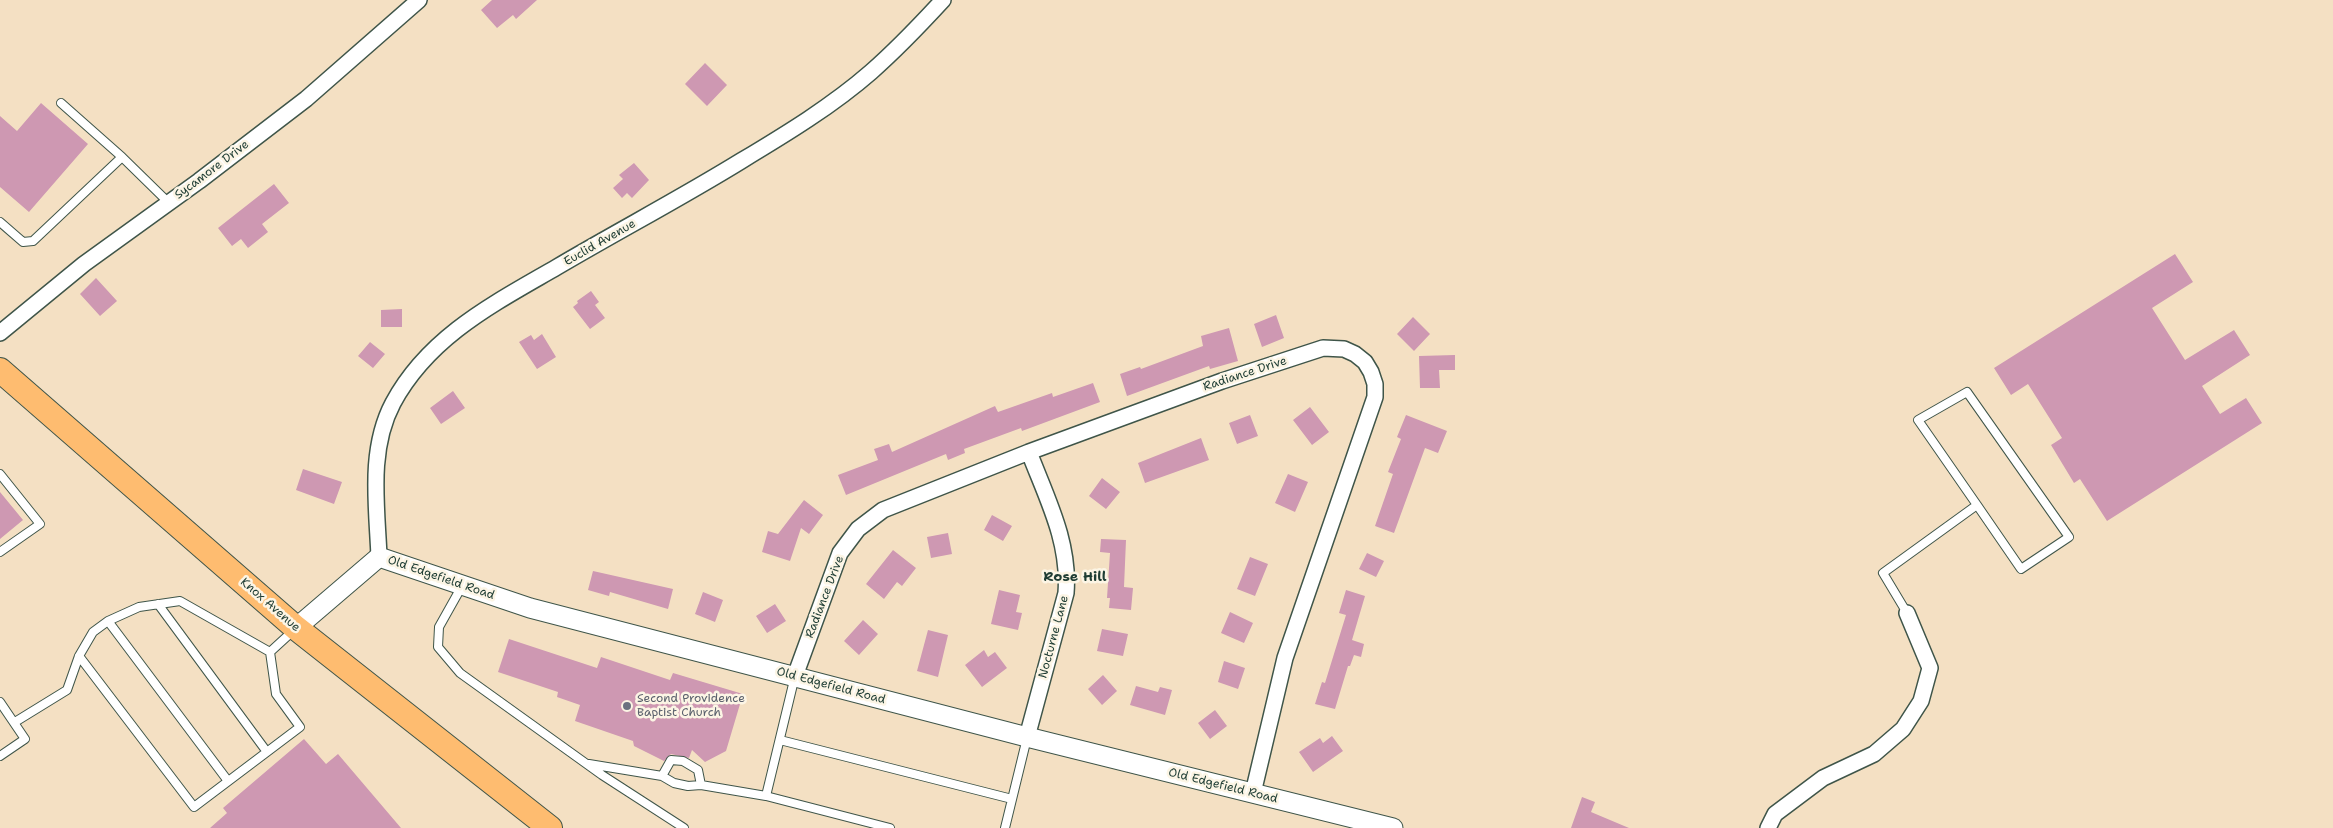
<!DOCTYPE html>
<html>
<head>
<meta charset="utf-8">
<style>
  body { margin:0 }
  canvas { display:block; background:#f4e0c3 }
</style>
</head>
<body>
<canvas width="2333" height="828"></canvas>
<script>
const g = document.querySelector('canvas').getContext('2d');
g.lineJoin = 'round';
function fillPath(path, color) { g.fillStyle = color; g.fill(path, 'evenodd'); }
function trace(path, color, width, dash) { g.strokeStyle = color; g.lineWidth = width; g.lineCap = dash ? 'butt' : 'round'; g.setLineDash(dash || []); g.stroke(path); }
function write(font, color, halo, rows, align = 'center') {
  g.font = font + ' "Shantell Sans",sans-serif'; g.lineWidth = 5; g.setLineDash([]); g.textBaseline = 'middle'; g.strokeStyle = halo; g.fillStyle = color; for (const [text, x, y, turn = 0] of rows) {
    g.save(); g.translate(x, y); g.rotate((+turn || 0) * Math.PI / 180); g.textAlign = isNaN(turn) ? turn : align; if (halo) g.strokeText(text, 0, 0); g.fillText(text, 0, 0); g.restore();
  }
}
fillPath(new Path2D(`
  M 492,0 L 537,0 L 516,19 L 513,15 L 497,28 L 481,10 Z
  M 705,63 L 727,85 L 707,106 L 685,84 Z
  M 41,103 L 88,144 L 29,212 L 0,187 L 0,116 L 17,131 Z
  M 634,163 L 649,180 L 632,198 L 627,193 L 622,198 L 613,188 L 623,179 L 619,175 Z
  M 274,184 L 289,203 L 262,224 L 268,232 L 248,248 L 241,239 L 232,246 L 218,228 Z
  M 2175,254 L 2193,282 L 2152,308 L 2185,360 L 2234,330 L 2250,355 L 2202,386 L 2220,414 L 2246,398 L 2262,423 L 2107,521 L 2080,479 L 2074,483 L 2051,445 L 2062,438 L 2028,384 L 2011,395 L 1994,368 Z
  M 96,278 L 117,301 L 100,316 L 80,294 Z
  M 591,291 L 599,302 L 595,305 L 605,318 L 590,329 L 573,307 L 578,303 L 577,301 Z
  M 402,309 L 402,327 L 381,327 L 381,310 Z
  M 1276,315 L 1284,338 L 1262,347 L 1254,324 Z
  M 1413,317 L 1430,334 L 1414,351 L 1397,334 Z
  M 1229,328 L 1238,361 L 1210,369 L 1209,366 L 1127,396 L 1120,374 L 1140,367 L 1141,369 L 1203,346 L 1201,336 Z
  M 542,334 L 556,357 L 537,369 L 519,342 L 531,335 L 534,340 Z
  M 370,342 L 385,354 L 373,368 L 358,356 Z
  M 1455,355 L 1455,370 L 1439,370 L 1440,388 L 1420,388 L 1419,356 Z
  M 1093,383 L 1100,402 L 1022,431 L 1021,428 L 964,449 L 965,453 L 948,460 L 946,454 L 846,495 L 838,475 L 878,460 L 874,449 L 889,444 L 892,452 L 995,406 L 998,412 L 1052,393 L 1053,397 Z
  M 453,391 L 465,408 L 441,424 L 430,408 Z
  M 1310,407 L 1329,432 L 1312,445 L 1293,420 Z
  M 1250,415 L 1258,436 L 1237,444 L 1229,423 Z
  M 1406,415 L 1447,431 L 1438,453 L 1425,448 L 1394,533 L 1375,526 L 1393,474 L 1388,472 L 1401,439 L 1397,437 Z
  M 1201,438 L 1209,460 L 1145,483 L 1138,463 Z
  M 303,469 L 342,482 L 334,504 L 296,490 Z
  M 1288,474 L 1308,482 L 1295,512 L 1275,503 Z
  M 1102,478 L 1120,492 L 1106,509 L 1089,496 Z
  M 0,492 L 23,520 L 0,539 Z
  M 804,500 L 823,515 L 809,534 L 801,528 L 790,561 L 762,552 L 768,531 L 778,534 Z
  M 992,515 L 1012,526 L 1003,541 L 984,530 Z
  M 948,533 L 952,554 L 931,558 L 927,537 Z
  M 1101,539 L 1126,540 L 1124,587 L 1133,588 L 1131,610 L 1109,608 L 1110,598 L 1107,598 L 1110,553 L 1100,552 Z
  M 893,550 L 916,568 L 902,586 L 897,582 L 884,599 L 866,584 Z
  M 1367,553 L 1384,561 L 1376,577 L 1359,569 Z
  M 1250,557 L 1268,564 L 1255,596 L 1237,589 Z
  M 593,571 L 673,589 L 668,609 L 610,592 L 609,596 L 588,590 Z
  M 999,590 L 1020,595 L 1016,612 L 1022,613 L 1018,630 L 991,624 Z
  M 1346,590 L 1365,596 L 1352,640 L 1364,644 L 1361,657 L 1354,655 L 1350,666 L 1348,666 L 1335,709 L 1315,704 L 1322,682 L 1325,683 L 1346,615 L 1339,613 Z
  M 703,592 L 723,600 L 715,622 L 695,614 Z
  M 775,604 L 786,621 L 767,633 L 756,616 Z
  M 1230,612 L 1253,623 L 1244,643 L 1221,633 Z
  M 863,620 L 878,634 L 859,655 L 844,641 Z
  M 1102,629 L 1128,634 L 1123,656 L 1097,651 Z
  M 928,630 L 948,635 L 938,677 L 917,671 Z
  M 509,639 L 597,668 L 601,657 L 670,680 L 673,673 L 743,694 L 726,751 L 705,762 L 692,750 L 689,758 L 671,754 L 664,761 L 634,746 L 633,741 L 575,721 L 580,705 L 557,697 L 558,692 L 498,672 Z
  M 984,650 L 988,657 L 995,652 L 1007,668 L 982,687 L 965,665 Z
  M 1224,661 L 1245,668 L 1238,689 L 1218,682 Z
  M 1103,675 L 1117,691 L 1102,705 L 1088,689 Z
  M 1136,686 L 1158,692 L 1160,687 L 1172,690 L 1165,715 L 1130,705 Z
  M 1215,710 L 1227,726 L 1210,739 L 1198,723 Z
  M 1332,736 L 1343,751 L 1313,772 L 1299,752 L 1320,738 L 1323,743 Z
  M 304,739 L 326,764 L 338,754 L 401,828 L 210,828 L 227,813 L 223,808 Z
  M 1582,797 L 1595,802 L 1591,812 L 1629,828 L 1571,828 Z`), '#ce98b2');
const service = new Path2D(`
  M 61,103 L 122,157
  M 0,222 L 23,242 L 33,241 L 122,157 L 169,203
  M 0,474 L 40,524 L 0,552
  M 462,586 L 439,627 L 438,647 L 460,673 L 602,775 L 684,828
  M 158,604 L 267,752
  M 1907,613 L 1883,573 L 1977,505 L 2021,569 L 2069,537 L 1967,392 L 1918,420 L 1977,505
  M 108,621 L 228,781
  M 79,656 L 194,807 L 300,727 L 276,694 L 270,652
  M 795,676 L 766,796 L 890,828
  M 0,702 L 25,739 L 0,756
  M 15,722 L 67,690 L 79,656 L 93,632 L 108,621 L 139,607 L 180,601 L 270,652 L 294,630
  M 780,740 L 1012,799
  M 589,764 L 662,776 L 674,783 L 688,786 L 701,785 L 766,796
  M 662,776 L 671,760 L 683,761 L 698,770 L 701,785
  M 1005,828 L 1027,738`);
const minor = new Path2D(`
  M 0,333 L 84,264 L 199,181 L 306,99 L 419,0
  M 379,557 C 377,506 368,450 393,403 C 429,336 495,303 557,267 C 618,231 681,198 741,161 C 786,134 832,106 871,72 C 896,50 920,25 943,0
  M 795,676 L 840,553 L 858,529 L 883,510 L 1029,452 L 1222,381 L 1323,348 L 1344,349 L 1355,354 L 1365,362 L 1371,372 L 1375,384 L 1375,397 L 1285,658 L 1253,793
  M 1027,737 L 1066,593 C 1070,542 1047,499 1029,452
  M 1768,828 L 1775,814 L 1823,778 L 1874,754 L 1903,729 L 1921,701 L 1930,668 L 1907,613`);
const tertiary = new Path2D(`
  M 296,628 L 379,557 L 530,608 L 1027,737 L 1393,828`);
const primary = new Path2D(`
  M 0,370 L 296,628 L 550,828`);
trace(service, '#3f5549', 10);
trace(minor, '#3f5549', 18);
trace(tertiary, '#3f5549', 21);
trace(primary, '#3f5549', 26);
trace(service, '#fff', 8);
trace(minor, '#fff', 15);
trace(tertiary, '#fff', 19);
trace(primary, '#febc70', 24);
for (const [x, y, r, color] of [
  [627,706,5,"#6b7280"]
]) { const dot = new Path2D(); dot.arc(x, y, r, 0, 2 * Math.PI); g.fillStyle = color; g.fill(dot); trace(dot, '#fcf5e5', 2); }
write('12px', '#1f3d34', '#fcf5e5', [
  ["Sycamore Drive",212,170,-37],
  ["Euclid Avenue",600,243,-30],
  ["Radiance Drive",1245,374,-18],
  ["Old Edgefield Road",441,578,19],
  ["Radiance Drive",825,597,-69],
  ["Knox Avenue",270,605,41],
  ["Nocturne Lane",1054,637,-75],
  ["Old Edgefield Road",831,686,15],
  ["Old Edgefield Road",1223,786,14]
]);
write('12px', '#5b616d', '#fcf5e5', [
  ["Second Providence",637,699],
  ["Baptist Church",637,713]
], 'left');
write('bold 14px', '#1f3d34', '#fcf5e5', [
  ["Rose Hill",1075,577]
]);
</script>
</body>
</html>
